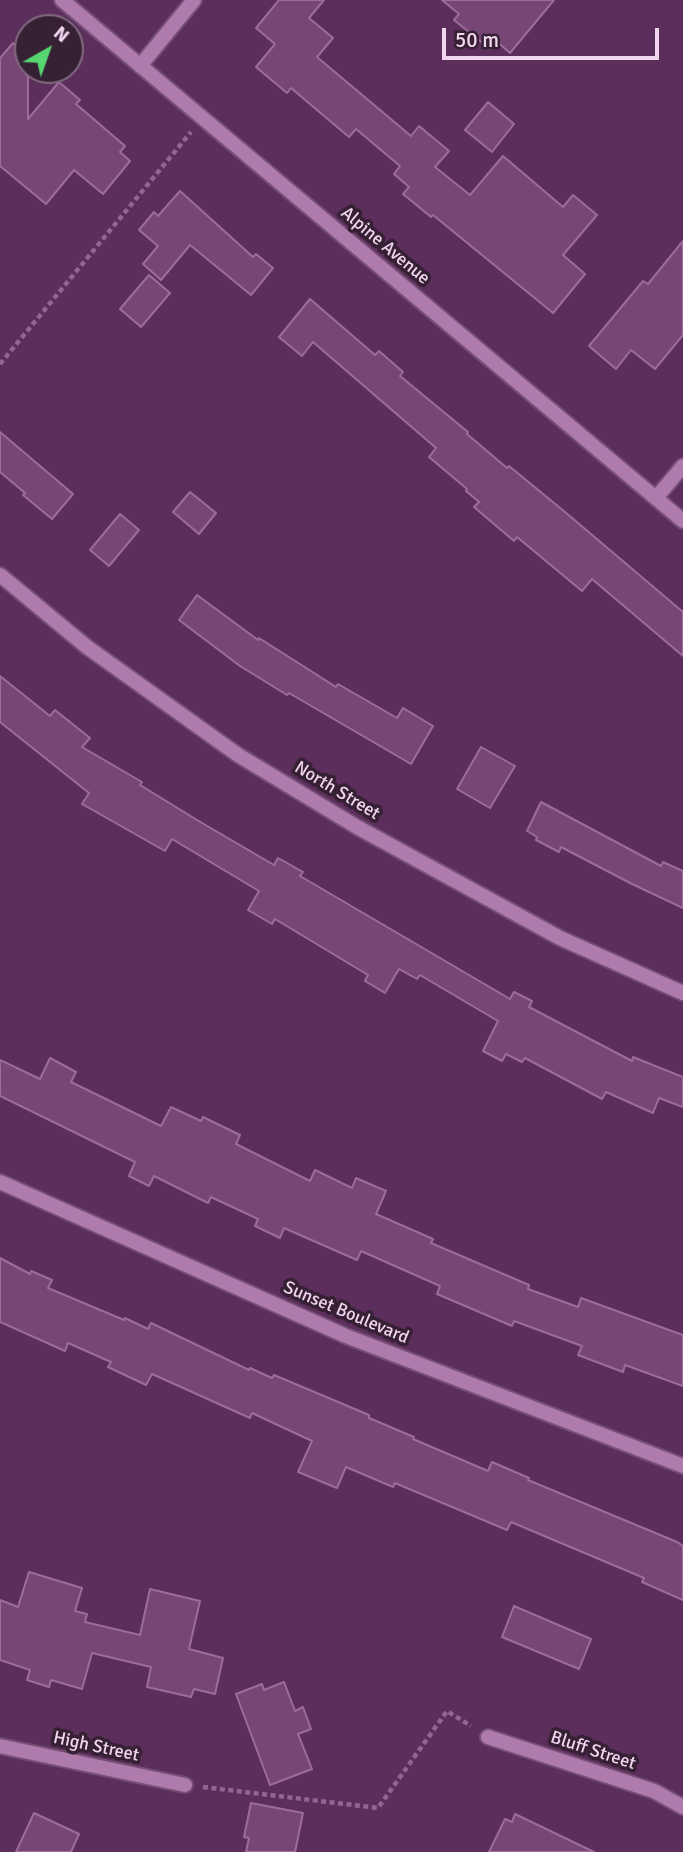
<!DOCTYPE html>
<html>
<head>
<meta charset="utf-8">
<style>
  body { margin:0 }
  #map { position:relative; width:683px; height:1852px; overflow:hidden; background:#5c2e5b; font-family:Signika,sans-serif }
  canvas { display:block }
  .north { position:absolute; left:14px; top:14px; width:70px; height:70px; box-sizing:border-box; background:#352034; border:2px solid #80697f; border-radius:50%; rotate:40deg; font-size:19px; font-weight:700; line-height:28px; text-align:center; color:#f1d6f0 }
  .north::after { content:''; display:block; margin:auto; width:24px; height:32px; background:#56d671; clip-path:polygon(50% 0,100% 100%,50% 72%,0 100%) }
  .scale { position:absolute; left:442px; top:28px; width:217px; height:32px; box-sizing:border-box; border:4px solid #f1d6f0; border-top:0; padding-left:9px; font-size:21px; line-height:24px; white-space:nowrap; color:#f1d6f0; -webkit-text-stroke:5px #352034; paint-order:stroke }
</style>
</head>
<body>
<div id="map">
<canvas width="683" height="1852"></canvas>
<div class="north">N</div>
<div class="scale">50 m</div>
</div>
<script>
const g = document.querySelector('canvas').getContext('2d');
g.lineJoin = 'round';
function fillPath(path, color) { g.fillStyle = color; g.fill(path, 'evenodd'); }
function trace(path, color, width, dash) { g.strokeStyle = color; g.lineWidth = width; g.lineCap = dash ? 'butt' : 'round'; g.setLineDash(dash || []); g.stroke(path); }
function write(font, color, halo, rows, align = 'center') {
  g.font = font + ' Signika,sans-serif'; g.lineWidth = 7; g.setLineDash([]); g.textBaseline = 'middle'; g.strokeStyle = halo; g.fillStyle = color; for (const [text, x, y, turn = 0] of rows) {
    g.save(); g.translate(x, y); g.rotate((+turn || 0) * Math.PI / 180); g.textAlign = isNaN(turn) ? turn : align; if (halo) g.strokeText(text, 0, 0); g.fillText(text, 0, 0); g.restore();
  }
}
const building = new Path2D(`
  M 279,0 L 324,0 L 309,18 L 333,38 L 317,57 L 411,136 L 419,126 L 449,151 L 435,167 L 470,195 L 503,156 L 563,207 L 573,195 L 597,215 L 563,255 L 585,274 L 553,313 L 433,215 L 431,217 L 403,194 L 409,187 L 394,174 L 400,166 L 356,129 L 349,137 L 291,88 L 287,93 L 256,67 L 275,44 L 256,28 Z
  M 442,0 L 554,0 L 510,53 L 496,41 L 490,49 L 454,20 L 459,14 Z
  M 13,43 L 28,55 L 28,119 L 59,82 L 80,100 L 76,104 L 125,146 L 120,152 L 130,161 L 103,194 L 74,170 L 46,204 L 0,166 L 0,58 Z
  M 488,102 L 514,124 L 492,152 L 465,130 Z
  M 180,191 L 253,257 L 256,254 L 273,268 L 251,295 L 190,245 L 161,280 L 143,264 L 158,246 L 139,230 L 154,212 L 158,216 Z
  M 683,241 L 683,335 L 655,369 L 631,350 L 616,369 L 589,346 L 643,281 L 648,284 Z
  M 149,275 L 170,293 L 141,327 L 120,309 Z
  M 310,299 L 375,355 L 379,351 L 403,372 L 400,376 L 468,432 L 467,434 L 507,468 L 509,466 L 565,512 L 683,612 L 683,656 L 592,579 L 582,591 L 517,537 L 514,541 L 474,507 L 479,502 L 466,491 L 467,489 L 429,457 L 436,448 L 313,342 L 302,356 L 279,337 Z
  M 0,432 L 73,494 L 52,519 L 23,495 L 25,493 L 0,472 Z
  M 190,492 L 216,513 L 199,534 L 173,512 Z
  M 120,514 L 139,530 L 109,566 L 90,550 Z
  M 197,595 L 258,640 L 259,638 L 336,687 L 338,684 L 397,718 L 403,708 L 433,726 L 411,764 L 289,693 L 287,695 L 240,666 L 179,620 Z
  M 0,676 L 50,716 L 55,710 L 90,738 L 82,747 L 142,782 L 140,785 L 197,820 L 274,865 L 278,858 L 303,872 L 300,876 L 510,999 L 514,992 L 532,1001 L 529,1007 L 632,1061 L 633,1057 L 683,1077 L 683,1107 L 659,1098 L 653,1113 L 606,1092 L 602,1099 L 525,1058 L 522,1062 L 506,1054 L 502,1061 L 483,1051 L 498,1021 L 420,975 L 417,979 L 399,969 L 385,993 L 365,981 L 368,975 L 275,919 L 272,924 L 248,910 L 259,891 L 172,839 L 165,851 L 82,804 L 89,793 L 0,722 Z
  M 481,747 L 515,766 L 490,808 L 457,789 Z
  M 541,802 L 661,866 L 663,862 L 683,871 L 683,908 L 632,884 L 561,847 L 559,852 L 536,840 L 537,837 L 527,831 Z
  M 50,1058 L 76,1072 L 71,1082 L 161,1126 L 171,1107 L 201,1121 L 203,1117 L 240,1135 L 236,1144 L 310,1181 L 315,1170 L 352,1188 L 356,1178 L 386,1191 L 376,1214 L 433,1239 L 431,1243 L 529,1285 L 528,1289 L 578,1307 L 581,1298 L 683,1335 L 683,1386 L 625,1365 L 623,1372 L 578,1355 L 582,1346 L 514,1321 L 512,1326 L 437,1294 L 440,1286 L 361,1251 L 357,1260 L 284,1228 L 280,1238 L 255,1226 L 258,1219 L 211,1197 L 208,1203 L 154,1176 L 149,1186 L 129,1176 L 135,1162 L 0,1096 L 0,1060 L 40,1079 Z
  M 0,1258 L 30,1274 L 31,1271 L 52,1280 L 48,1288 L 124,1320 L 125,1318 L 148,1329 L 151,1323 L 249,1370 L 250,1368 L 272,1378 L 274,1375 L 369,1415 L 369,1418 L 414,1437 L 413,1439 L 488,1471 L 492,1462 L 529,1478 L 528,1480 L 677,1542 L 683,1546 L 683,1600 L 642,1582 L 644,1578 L 511,1522 L 507,1530 L 395,1483 L 393,1487 L 346,1467 L 337,1488 L 298,1472 L 312,1441 L 252,1413 L 250,1418 L 152,1374 L 146,1385 L 108,1367 L 111,1362 L 68,1343 L 65,1351 L 0,1322 Z
  M 29,1572 L 82,1588 L 75,1611 L 87,1614 L 85,1622 L 140,1635 L 150,1589 L 200,1601 L 189,1649 L 223,1658 L 215,1694 L 194,1689 L 191,1697 L 147,1687 L 151,1667 L 92,1653 L 82,1689 L 51,1680 L 49,1687 L 27,1680 L 30,1670 L 0,1660 L 0,1600 L 18,1607 Z
  M 514,1606 L 591,1639 L 579,1669 L 502,1637 Z
  M 284,1682 L 295,1711 L 303,1707 L 311,1729 L 298,1734 L 312,1769 L 270,1785 L 236,1694 L 262,1684 L 264,1690 Z
  M 251,1803 L 303,1813 L 295,1852 L 246,1852 L 249,1838 L 244,1837 Z
  M 34,1813 L 79,1834 L 71,1852 L 16,1852 Z
  M 515,1814 L 594,1852 L 489,1852 L 505,1819 L 512,1822 Z`);
fillPath(building, '#774675');
trace(building, '#9e6c9c', 2);
const minor = new Path2D(`
  M 62,0 L 683,521
  M 140,66 L 194,0
  M 656,498 L 683,466
  M 0,575 L 87,647 L 238,755 L 357,827 L 560,938 L 683,993
  M 0,1182 L 346,1336 L 683,1466
  M 488,1737 L 654,1791 L 683,1807
  M 0,1746 L 185,1785`);
trace(minor, '#754e74', 18);
trace(new Path2D(`
  M 0,364 L 191,132
  M 203,1787 L 378,1808 L 447,1711 L 471,1726`), '#90688f', 4.5, [5, 3.5]);
trace(minor, '#ae7bac', 14);
write('18px', '#f1d6f0', '#352034', [
  ["Alpine Avenue",385,246,40],
  ["North Street",337,791,31],
  ["Sunset Boulevard",346,1313,23],
  ["High Street",96,1747,12],
  ["Bluff Street",593,1751,18]
]);
</script>
</body>
</html>
